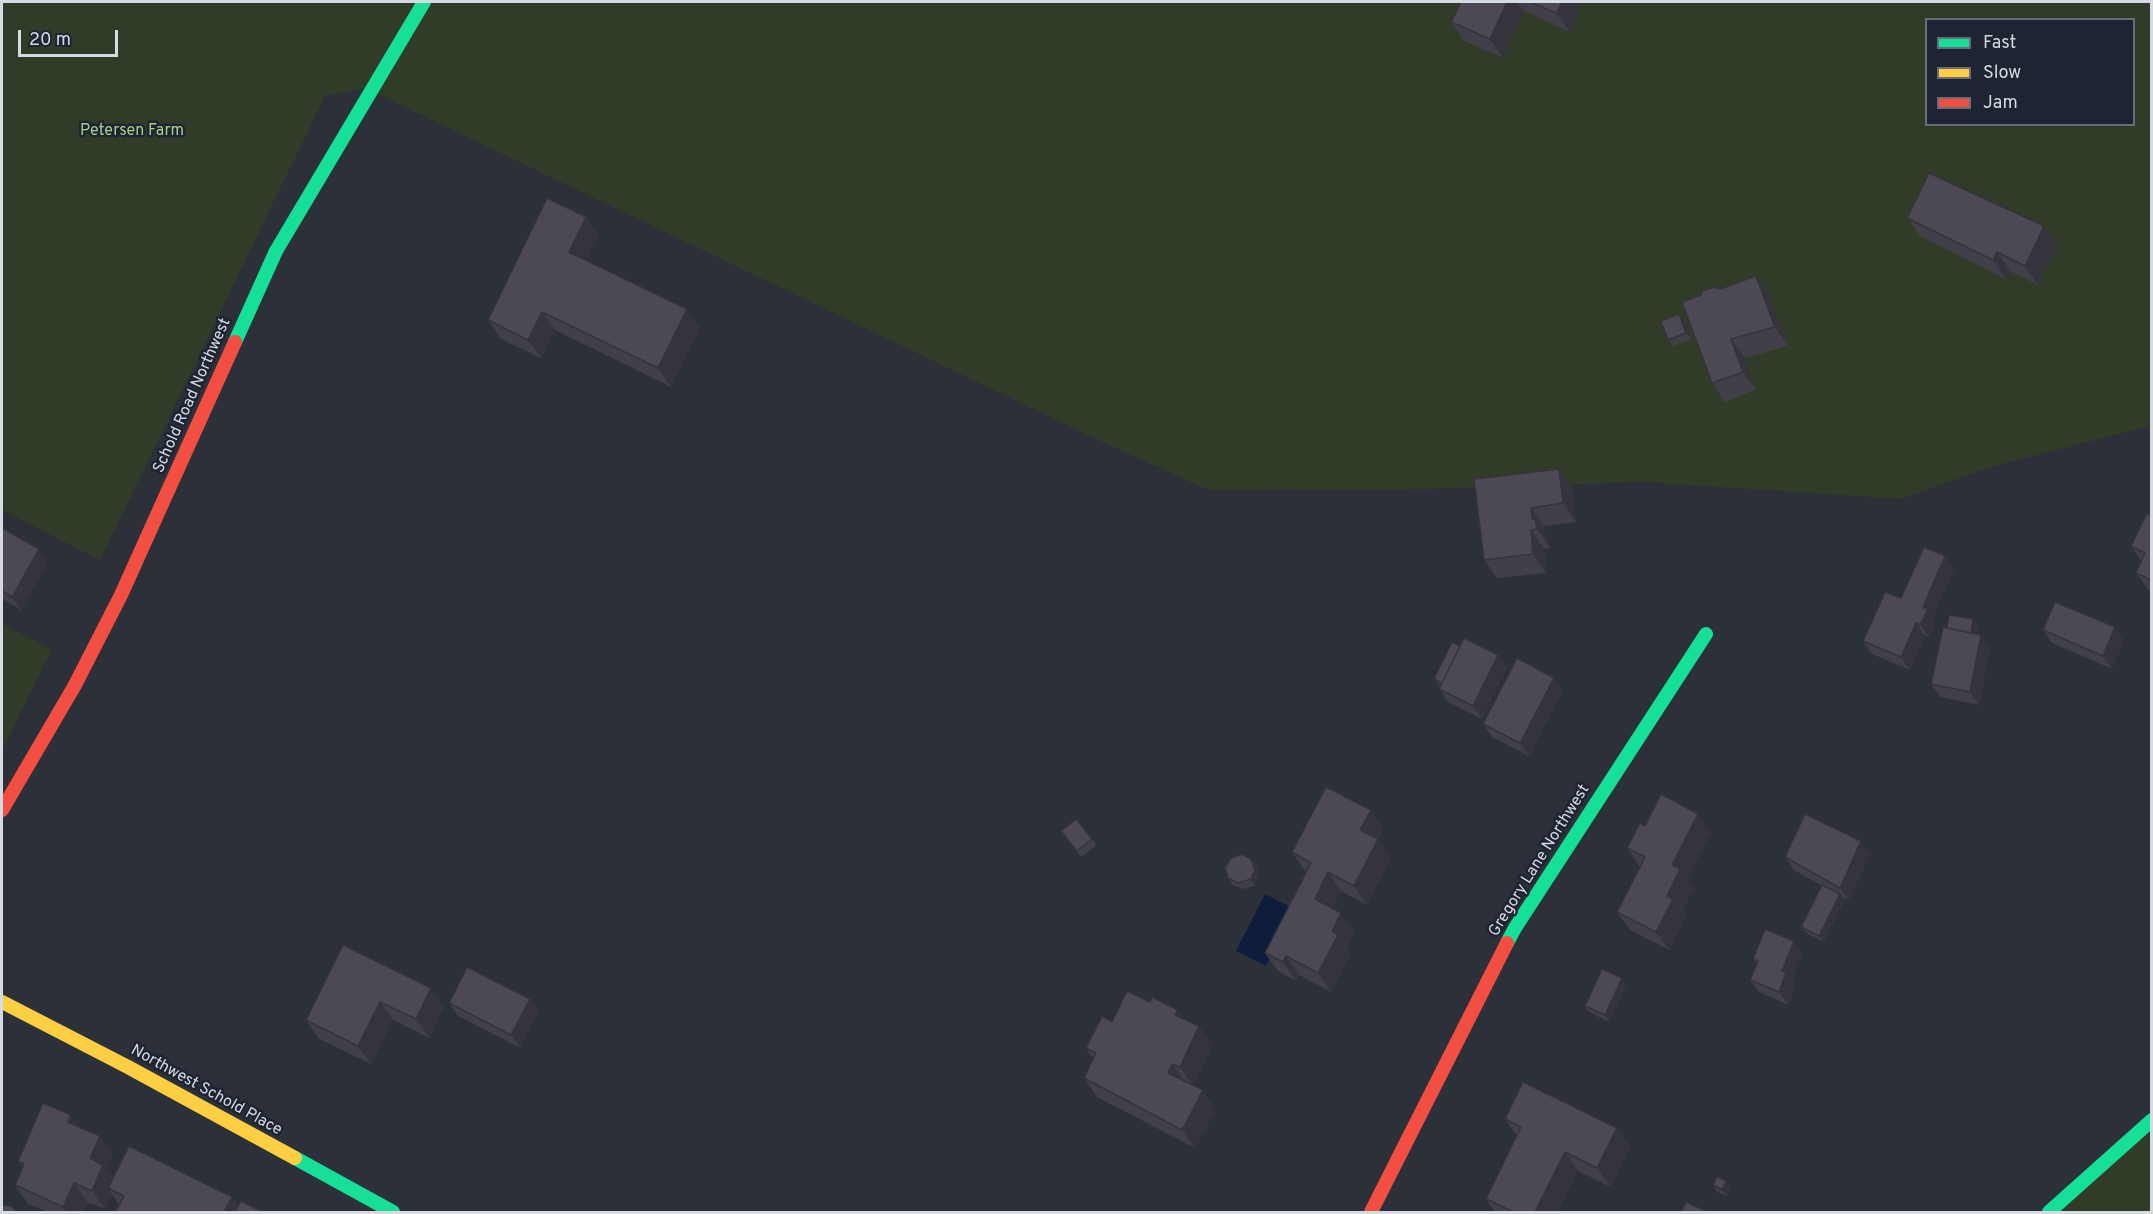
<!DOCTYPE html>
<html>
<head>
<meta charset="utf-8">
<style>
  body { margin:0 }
  #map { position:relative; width:2153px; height:1214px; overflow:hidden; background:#2c3038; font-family:Overpass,sans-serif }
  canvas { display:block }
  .frame { position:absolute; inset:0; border:3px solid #d6dae3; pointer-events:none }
  .legend { position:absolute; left:1925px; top:18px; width:210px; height:108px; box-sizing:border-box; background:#1e2432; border:2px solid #686d79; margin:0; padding:8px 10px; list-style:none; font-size:18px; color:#d6dae3 }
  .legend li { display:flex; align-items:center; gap:12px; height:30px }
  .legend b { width:30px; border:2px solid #686d79 }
  .scale { position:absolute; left:18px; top:30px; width:100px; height:27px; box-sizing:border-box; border:3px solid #d6dae3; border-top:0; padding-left:8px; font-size:18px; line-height:21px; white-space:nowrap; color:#d6dae3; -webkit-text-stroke:4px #1e2432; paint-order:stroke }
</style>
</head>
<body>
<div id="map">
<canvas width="2153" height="1214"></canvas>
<div class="frame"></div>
<ul class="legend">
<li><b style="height:8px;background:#16e098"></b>Fast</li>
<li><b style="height:8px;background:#ffcf43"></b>Slow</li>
<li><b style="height:8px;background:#f24e42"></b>Jam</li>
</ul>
<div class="scale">20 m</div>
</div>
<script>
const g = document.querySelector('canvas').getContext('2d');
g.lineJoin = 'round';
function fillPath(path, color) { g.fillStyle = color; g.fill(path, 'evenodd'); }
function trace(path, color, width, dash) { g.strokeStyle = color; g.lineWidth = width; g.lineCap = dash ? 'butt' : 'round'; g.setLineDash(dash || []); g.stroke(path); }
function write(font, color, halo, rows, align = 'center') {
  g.font = font + ' Overpass,sans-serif'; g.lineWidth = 5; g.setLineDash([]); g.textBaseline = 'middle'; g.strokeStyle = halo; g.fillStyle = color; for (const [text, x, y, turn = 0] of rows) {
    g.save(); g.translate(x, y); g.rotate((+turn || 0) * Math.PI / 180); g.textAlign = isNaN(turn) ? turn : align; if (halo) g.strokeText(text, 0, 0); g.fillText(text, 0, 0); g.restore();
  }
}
fillPath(new Path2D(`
  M 2,2 L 2151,2 L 2151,426 L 1990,467 L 1902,499 L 1644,482 L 1430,489 L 1208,490 L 1098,440 L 365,88 L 325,96 L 100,560 L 2,510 ZM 1926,20 L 2134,20 L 2134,124 L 1926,124 Z
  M 2,624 L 52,649 L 2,751 Z
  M 2151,1120 L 2151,1212 L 2049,1212 Z`), '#303c27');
fillPath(new Path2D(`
  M 1265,894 L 1300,912 L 1288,923 L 1266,966 L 1236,951 Z`), '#0f1d3d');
trace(new Path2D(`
  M 235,342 L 276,251 L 424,2
  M 1507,943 L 1515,928 L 1706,634
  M 295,1158 L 393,1212
  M 2049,1212 L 2152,1120`), '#16e098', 14);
trace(new Path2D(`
  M 2,1002 L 128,1067 L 295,1158`), '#ffcf43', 14);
trace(new Path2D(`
  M 2,810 L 75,685 L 121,595 L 235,342
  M 1371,1212 L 1507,943`), '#f24e42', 14);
fillPath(new Path2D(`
  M 1461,2 L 1583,2 L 1570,32 L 1524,11 L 1503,58 L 1464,41 L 1451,22 Z
  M 586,217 L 599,235 L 586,261 L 700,328 L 671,387 L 555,330 L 541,358 L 501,339 L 488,320 Z
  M 1907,218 L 2044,226 L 2058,244 L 2038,285 L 2010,271 L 2006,279 L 1920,236 Z
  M 1720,289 L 1769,295 L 1788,346 L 1745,358 L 1756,390 L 1725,402 L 1712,383 Z
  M 1679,314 L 1684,320 L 1691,339 L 1673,346 L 1668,340 Z
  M 1474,479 L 1572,487 L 1576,522 L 1544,526 L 1544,532 L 1548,538 L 1550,548 L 1544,549 L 1546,573 L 1497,578 L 1484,560 Z
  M 2151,516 L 2151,592 L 2149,591 L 2136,573 L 2141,561 L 2131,546 Z
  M 2,528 L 48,562 L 21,610 L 2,599 Z
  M 1945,556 L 1954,569 L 1933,617 L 1936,621 L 1929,637 L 1925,636 L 1910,670 L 1872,654 L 1863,641 L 1901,598 Z
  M 1973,619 L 1978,626 L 1976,634 L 1990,648 L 1979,705 L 1940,697 L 1931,684 L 1947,628 Z
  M 2043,630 L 2124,640 L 2112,669 L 2052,643 Z
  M 1460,646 L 1498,655 L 1507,668 L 1482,719 L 1448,702 L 1439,689 L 1440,686 L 1434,679 Z
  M 1563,690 L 1529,756 L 1492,737 L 1483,724 Z
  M 1645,826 L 1711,832 L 1687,879 L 1694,888 L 1682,911 L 1686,917 L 1669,950 L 1630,930 L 1617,912 L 1640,867 L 1627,848 Z
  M 1384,829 L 1378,839 L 1391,858 L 1367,905 L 1341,891 L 1332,908 L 1355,932 L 1347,947 L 1351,953 L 1331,992 L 1299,975 L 1296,981 L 1278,971 L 1265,953 L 1307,872 L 1305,871 L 1292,852 Z
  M 1061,831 L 1092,839 L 1097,845 L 1081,857 Z
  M 1870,854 L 1849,900 L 1842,897 L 1845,900 L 1824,942 L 1806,933 L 1801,927 L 1822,886 L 1794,870 L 1785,857 Z
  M 1251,859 L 1256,865 L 1259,876 L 1255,886 L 1243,889 L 1233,885 L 1228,878 Z
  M 343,945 L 444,1007 L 429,1038 L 393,1020 L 371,1064 L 319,1039 L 306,1020 Z
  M 1803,954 L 1792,981 L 1795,986 L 1788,1005 L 1759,992 L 1750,980 L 1756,964 L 1753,959 Z
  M 1626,985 L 1609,1022 L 1589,1012 L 1585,1006 Z
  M 530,999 L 539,1011 L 520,1048 L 458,1016 L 449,1003 Z
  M 1150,1002 L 1178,1010 L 1185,1020 L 1199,1026 L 1212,1045 L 1193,1086 L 1216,1109 L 1195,1148 L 1097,1097 L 1084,1078 L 1093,1059 L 1086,1048 L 1112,1022 Z
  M 1505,1119 L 1617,1128 L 1630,1146 L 1611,1187 L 1578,1171 L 1557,1212 L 1495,1212 L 1486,1199 L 1517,1136 Z
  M 79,1127 L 113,1154 L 106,1169 L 113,1178 L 238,1206 L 263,1212 L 117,1212 L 116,1211 L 119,1205 L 112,1194 L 105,1209 L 87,1202 L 82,1212 L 48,1212 L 28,1204 L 15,1185 L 23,1168 L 18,1161 Z
  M 1713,1185 L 1731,1188 L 1727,1196 L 1717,1192 Z`), '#413f48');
fillPath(new Path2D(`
  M 1507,2 L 1517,2 L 1524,11 L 1503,58 L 1490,39 Z
  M 1562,2 L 1583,2 L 1570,32 L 1556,13 Z
  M 586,217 L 599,235 L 582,271 L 569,252 Z
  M 2044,226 L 2058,244 L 2038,285 L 2025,266 Z
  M 1997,252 L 2010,271 L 2006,279 L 1993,260 Z
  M 1756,276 L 1769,295 L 1788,346 L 1775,327 Z
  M 687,309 L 700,328 L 671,387 L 658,368 Z
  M 542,312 L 555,330 L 541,358 L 528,340 Z
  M 1679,314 L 1684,320 L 1691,339 L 1686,333 Z
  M 1731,339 L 1745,358 L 1756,390 L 1743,372 Z
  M 1559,469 L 1572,487 L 1576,522 L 1563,503 Z
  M 1531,508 L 1544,526 L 1544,532 L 1548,538 L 1550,548 L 1537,529 L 1532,519 Z
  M 1531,530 L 1544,549 L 1546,573 L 1533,554 Z
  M 39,549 L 48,562 L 21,610 L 12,597 Z
  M 1945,556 L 1954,569 L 1933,617 L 1936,621 L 1929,637 L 1920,625 L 1923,607 Z
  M 1973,619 L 1978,626 L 1976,641 L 1971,634 Z
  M 1916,623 L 1925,636 L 1910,670 L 1901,657 Z
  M 2115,627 L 2124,640 L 2112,669 L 2103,656 Z
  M 1981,635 L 1990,648 L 1979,705 L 1970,692 Z
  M 1498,655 L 1507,668 L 1482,719 L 1473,706 Z
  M 1554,678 L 1563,690 L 1529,756 L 1520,743 Z
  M 1371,810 L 1384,829 L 1378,839 L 1391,858 L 1367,905 L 1354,886 L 1360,830 Z
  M 1698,814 L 1711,832 L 1687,879 L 1694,888 L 1682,911 L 1686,917 L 1669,950 L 1656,932 L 1672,865 Z
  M 1861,841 L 1870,854 L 1849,900 L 1840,888 Z
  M 1251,859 L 1256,865 L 1259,876 L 1255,886 L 1251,879 Z
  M 1328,872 L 1341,891 L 1328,917 L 1315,899 Z
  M 1840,894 L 1845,900 L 1824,942 L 1819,936 Z
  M 1341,913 L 1355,932 L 1347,947 L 1351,953 L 1331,992 L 1318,973 L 1332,931 Z
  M 1794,941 L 1803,954 L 1792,981 L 1795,986 L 1788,1005 L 1779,992 L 1782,971 Z
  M 1286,956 L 1299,975 L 1296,981 L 1283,962 Z
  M 1622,978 L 1626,985 L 1609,1022 L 1605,1015 Z
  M 431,988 L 444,1007 L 429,1038 L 416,1019 Z
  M 530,999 L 539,1011 L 520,1048 L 511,1035 Z
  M 380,1002 L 393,1020 L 371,1064 L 358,1046 Z
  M 1178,1010 L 1191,1028 L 1175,1015 Z
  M 1199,1026 L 1212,1045 L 1193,1086 L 1180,1067 Z
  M 1172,1064 L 1185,1082 L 1168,1073 Z
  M 1203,1090 L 1216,1109 L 1195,1148 L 1182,1130 Z
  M 71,1115 L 84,1133 L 68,1122 Z
  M 1617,1128 L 1630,1146 L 1611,1187 L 1597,1168 Z
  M 100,1136 L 113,1154 L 106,1169 L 116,1183 L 108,1188 L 112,1194 L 105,1209 L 92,1191 L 90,1158 Z
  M 1565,1152 L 1578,1171 L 1557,1212 L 1535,1212 Z
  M 1726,1181 L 1731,1188 L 1727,1196 L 1722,1190 Z
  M 74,1183 L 87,1202 L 82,1212 L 67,1212 L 63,1207 Z
  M 232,1197 L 243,1212 L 224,1212 Z`), '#35333b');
const building = new Path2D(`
  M 1461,2 L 1507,2 L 1490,39 L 1451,22 Z
  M 1530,2 L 1562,2 L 1556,13 Z
  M 1929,173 L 2044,226 L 2025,266 L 1997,252 L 1993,260 L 1907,218 Z
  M 547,198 L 586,217 L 569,252 L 687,309 L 658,368 L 542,312 L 528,340 L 488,320 Z
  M 1756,276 L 1775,327 L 1731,339 L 1743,372 L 1712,383 L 1682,302 L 1701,295 L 1702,291 L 1714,287 L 1720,289 Z
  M 1679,314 L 1686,333 L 1668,340 L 1661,321 Z
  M 1559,469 L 1563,503 L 1531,508 L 1532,519 L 1535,519 L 1537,529 L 1531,530 L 1533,554 L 1484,560 L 1474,479 Z
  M 2147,513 L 2151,516 L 2151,580 L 2136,573 L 2145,553 L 2131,546 Z
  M 2,528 L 39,549 L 12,597 L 2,591 Z
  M 1924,547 L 1945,556 L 1923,607 L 1928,609 L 1920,625 L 1916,623 L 1901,657 L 1863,641 L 1885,592 L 1901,598 Z
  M 2055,602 L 2115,627 L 2103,656 L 2043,630 Z
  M 1949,615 L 1973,619 L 1971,633 L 1947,628 Z
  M 1943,627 L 1981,635 L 1970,692 L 1931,684 Z
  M 1464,638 L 1498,655 L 1473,706 L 1439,689 Z
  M 1452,642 L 1460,646 L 1442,683 L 1434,679 Z
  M 1517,658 L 1554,678 L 1520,743 L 1483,724 Z
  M 1326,787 L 1371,810 L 1360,830 L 1378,839 L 1354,886 L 1328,872 L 1315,899 L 1341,913 L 1332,931 L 1338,935 L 1318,973 L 1286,956 L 1283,962 L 1265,953 L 1311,863 L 1292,852 Z
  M 1661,794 L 1698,814 L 1672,865 L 1680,869 L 1667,896 L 1673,899 L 1656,932 L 1617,912 L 1645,857 L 1627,848 L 1640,823 L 1645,826 Z
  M 1805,814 L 1861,841 L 1840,888 L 1785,857 Z
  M 1076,819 L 1092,839 L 1077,851 L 1061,831 Z
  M 1242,854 L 1251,859 L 1255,870 L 1251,879 L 1238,883 L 1228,878 L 1225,868 L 1231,858 Z
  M 1822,885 L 1840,894 L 1819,936 L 1801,927 Z
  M 1765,929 L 1794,941 L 1782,971 L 1786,973 L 1779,992 L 1750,980 L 1758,961 L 1753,959 Z
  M 343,945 L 431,988 L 416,1019 L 380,1002 L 358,1046 L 306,1020 Z
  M 467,967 L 530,999 L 511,1035 L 449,1003 Z
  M 1602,969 L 1622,978 L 1605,1015 L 1585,1006 Z
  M 1127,991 L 1150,1002 L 1152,997 L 1178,1010 L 1175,1015 L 1199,1026 L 1180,1067 L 1172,1064 L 1168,1073 L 1203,1090 L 1182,1130 L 1084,1078 L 1096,1053 L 1086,1048 L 1102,1016 L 1112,1022 Z
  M 1523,1082 L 1617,1128 L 1597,1168 L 1565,1152 L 1535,1212 L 1514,1212 L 1486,1199 L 1521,1127 L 1505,1119 Z
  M 43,1103 L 71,1115 L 68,1122 L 100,1136 L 90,1158 L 103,1165 L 92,1191 L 74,1183 L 63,1207 L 15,1185 L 24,1164 L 18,1161 Z
  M 129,1146 L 232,1197 L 224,1212 L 119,1212 L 116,1211 L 124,1196 L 108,1188 Z
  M 1717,1176 L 1726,1181 L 1722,1190 L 1713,1185 Z
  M 241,1201 L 263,1212 L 235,1212 Z
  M 1686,1202 L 1708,1212 L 1681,1212 Z
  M 2,1205 L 11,1206 L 17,1212 L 2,1212 Z`);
fillPath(building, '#4c4954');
trace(building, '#35333b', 1.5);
write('16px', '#abce8a', '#1e2432', [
  ["Petersen Farm",132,132]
]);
write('16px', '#d6dae3', '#1e2432', [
  ["Schold Road Northwest",193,396,-66],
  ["Gregory Lane Northwest",1540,861,-58],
  ["Northwest Schold Place",206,1091,29]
]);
</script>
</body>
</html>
